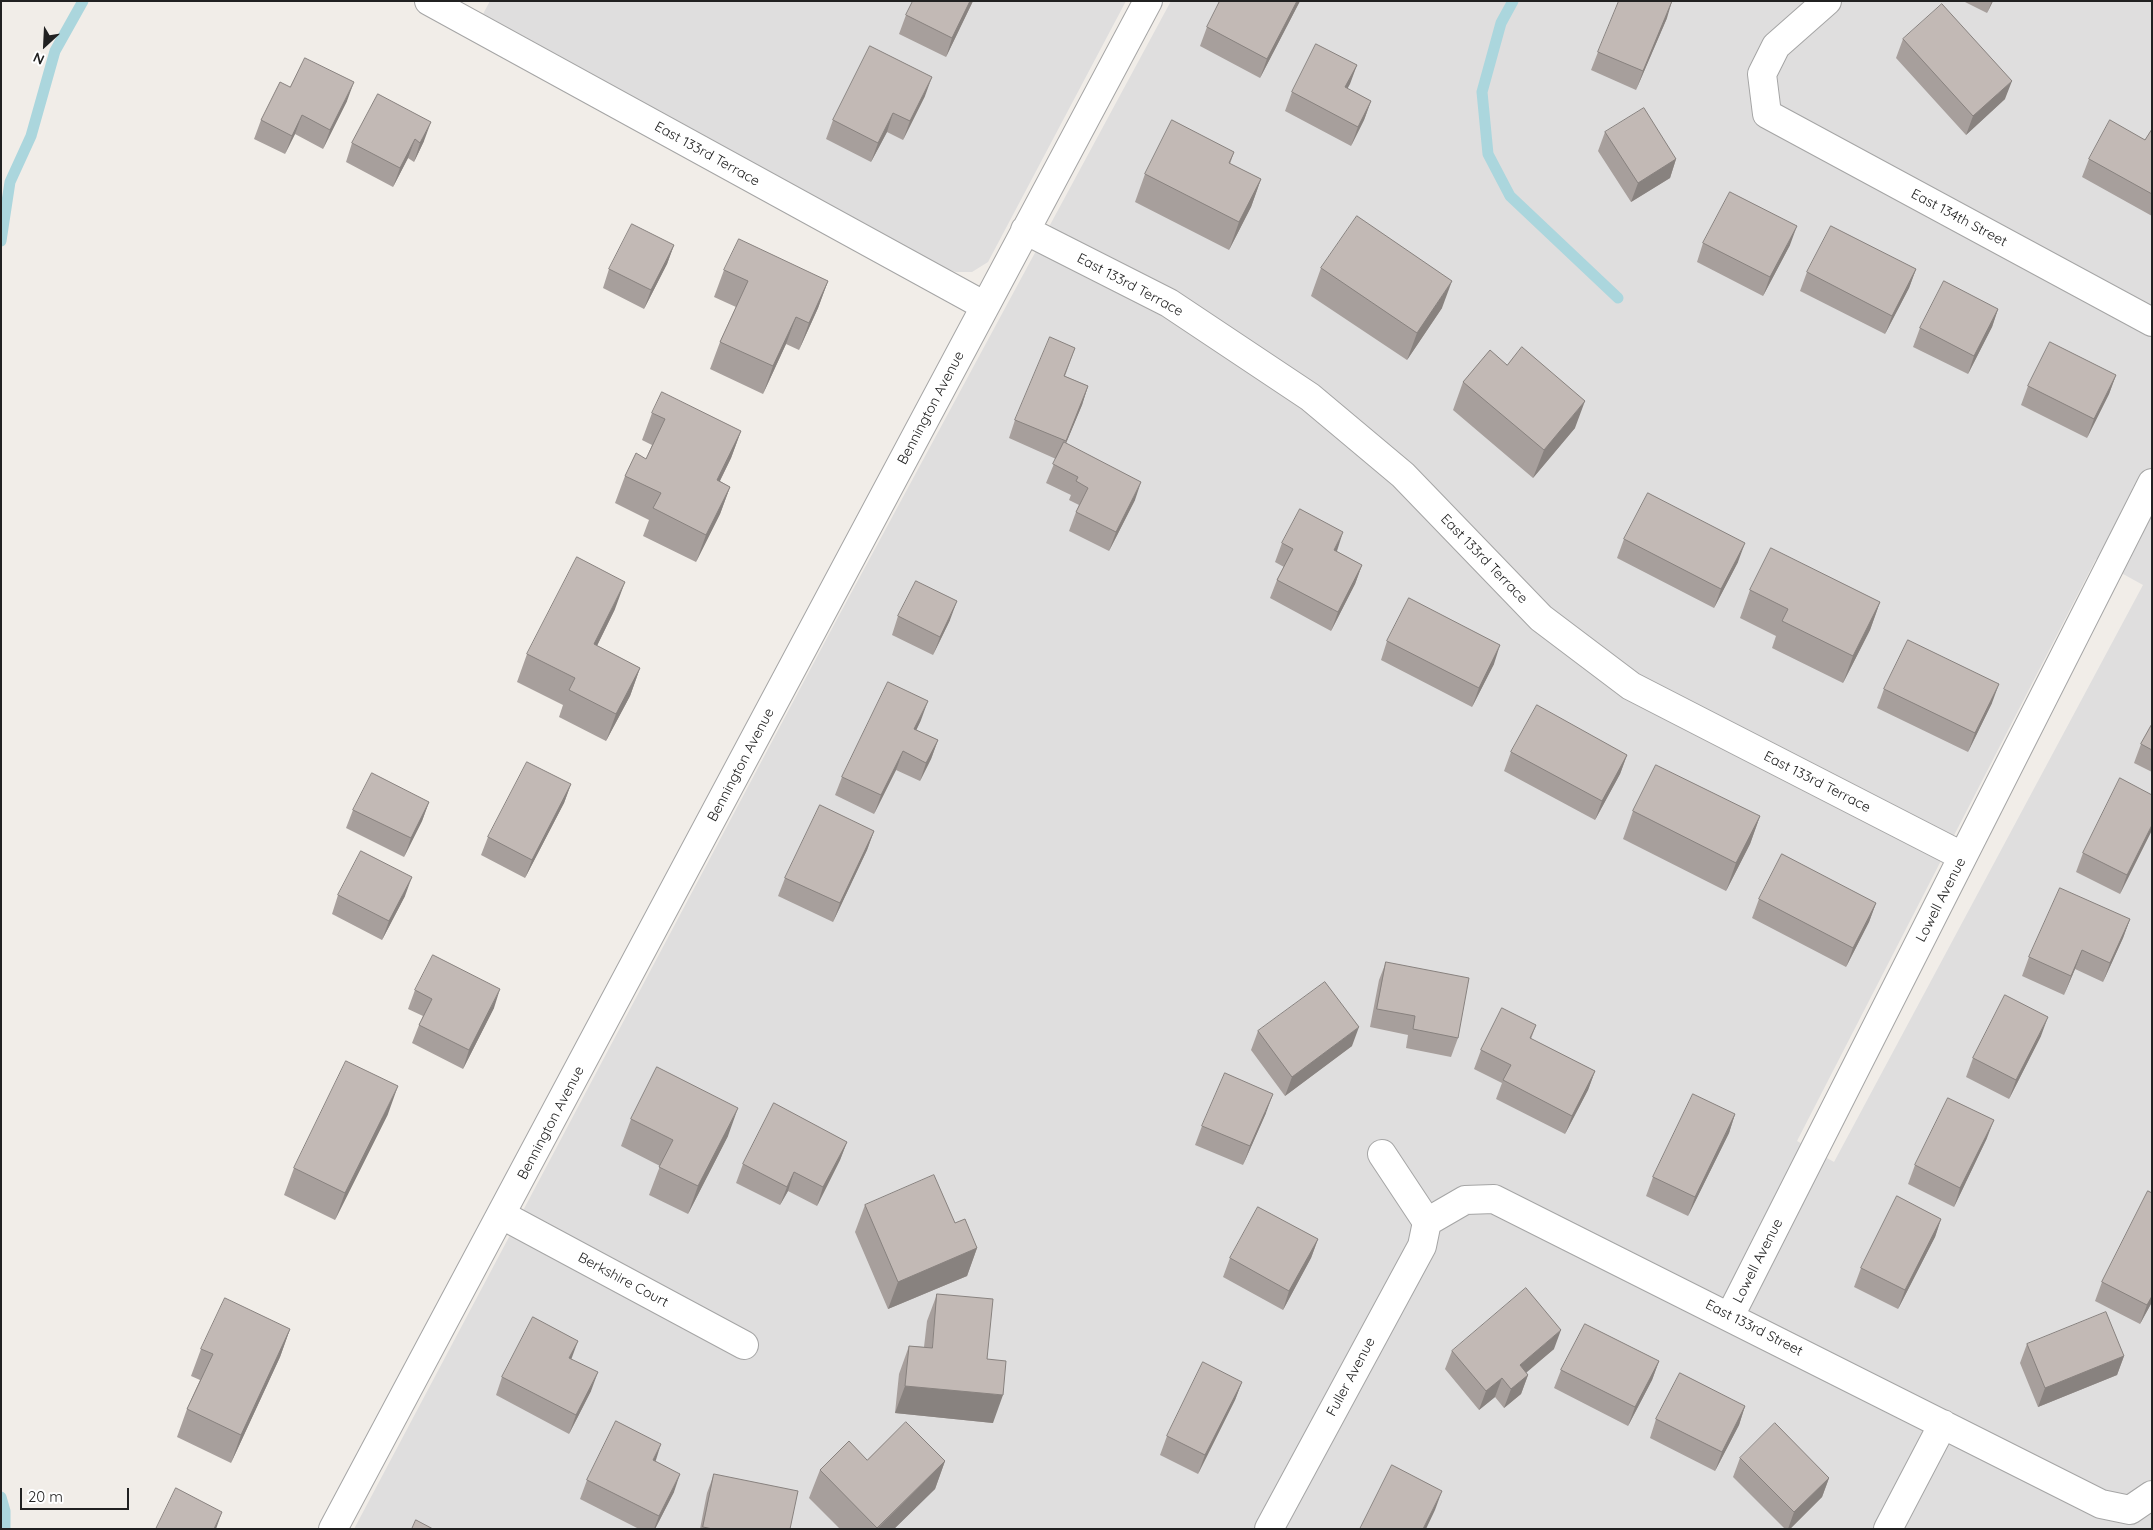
<!DOCTYPE html>
<html>
<head>
<meta charset="utf-8">
<style>
  body { margin:0 }
  #map { position:relative; width:2153px; height:1530px; overflow:hidden; background:#f1ede8; font-family:Quicksand,sans-serif }
  canvas { display:block }
  .frame { position:absolute; inset:0; border:2px solid #212121; pointer-events:none }
  .north { position:absolute; left:20px; top:20px; width:50px; height:50px; -webkit-text-stroke:4px #fff; paint-order:stroke; rotate:205deg; font-size:14px; font-weight:700; line-height:20px; text-align:center; color:#212121 }
  .north::after { content:''; display:block; margin:auto; width:18px; height:22px; background:#212121; clip-path:polygon(50% 0,100% 100%,50% 72%,0 100%) }
  .scale { position:absolute; left:20px; top:1488px; width:109px; height:22px; box-sizing:border-box; border:2px solid #212121; border-top:0; padding-left:6px; font-size:15px; line-height:18px; white-space:nowrap; color:#212121; -webkit-text-stroke:4px #fff; paint-order:stroke }
</style>
</head>
<body>
<div id="map">
<canvas width="2153" height="1530"></canvas>
<div class="frame"></div>
<div class="north">N</div>
<div class="scale">20 m</div>
</div>
<script>
const g = document.querySelector('canvas').getContext('2d');
g.lineJoin = 'round';
function fillPath(path, color) { g.fillStyle = color; g.fill(path, 'evenodd'); }
function trace(path, color, width, dash) { g.strokeStyle = color; g.lineWidth = width; g.lineCap = dash ? 'butt' : 'round'; g.setLineDash(dash || []); g.stroke(path); }
function write(font, color, halo, rows, align = 'center') {
  g.font = font + ' Quicksand,sans-serif'; g.lineWidth = 4; g.setLineDash([]); g.textBaseline = 'middle'; g.strokeStyle = halo; g.fillStyle = color; for (const [text, x, y, turn = 0] of rows) {
    g.save(); g.translate(x, y); g.rotate((+turn || 0) * Math.PI / 180); g.textAlign = isNaN(turn) ? turn : align; if (halo) g.strokeText(text, 0, 0); g.fillText(text, 0, 0); g.restore();
  }
}
fillPath(new Path2D(`
  M 490,1 L 1126,1 L 988,262 L 972,272 L 956,272 L 930,263 L 483,14 Z
  M 1171,1 L 2152,1 L 2152,1529 L 354,1529 L 836,621 ZM 2096,559 L 2143,585 L 1834,1162 L 1797,1141 Z`), '#dfdede');
trace(new Path2D(`
  M 1513,1 L 1501,23 L 1482,92 L 1488,154 L 1510,196 L 1618,298
  M 1,241 L 10,182 L 31,136 L 55,51 L 83,1
  M 1,1497 L 5,1511 L 5,1529`), '#abd6dd', 11);
const street = new Path2D(`
  M 429,1 L 985,306
  M 1827,1 L 1776,46 L 1762,74 L 1767,114 L 2152,322
  M 1025,230 L 1169,303 L 1310,397 L 1403,475 L 1541,618 L 1631,686 L 1962,856
  M 1382,1154 L 1427,1222
  M 502,1215 L 744,1345
  M 1427,1222 L 1465,1200 L 1494,1199 L 2101,1504 L 2130,1510 L 2152,1495
  M 1730,1316 L 2152,483
  M 333,1529 L 1148,1
  M 1269,1529 L 1422,1246 L 1427,1222
  M 1888,1529 L 1943,1424`);
trace(street, '#a5a5a5', 30);
trace(street, '#fff', 28);
fillPath(new Path2D(`
  M 973,1 L 946,57 L 899,34 L 906,15 Z
  M 1300,1 L 1260,78 L 1200,46 L 1207,27 Z
  M 1963,1 L 1993,1 L 1987,13 Z
  M 1667,18 L 1636,90 L 1591,70 L 1598,52 Z
  M 1903,39 L 2005,99 L 1966,135 L 1896,58 Z
  M 1357,65 L 1347,89 L 1371,101 L 1364,120 L 1351,146 L 1285,111 L 1292,92 Z
  M 290,87 L 347,101 L 323,149 L 295,134 L 285,154 L 254,139 L 261,120 Z
  M 378,94 L 424,141 L 414,162 L 408,158 L 393,187 L 346,162 L 352,143 Z
  M 925,96 L 903,140 L 887,132 L 871,162 L 826,139 L 833,120 Z
  M 2152,129 L 2152,216 L 2082,177 L 2089,159 L 2145,140 Z
  M 1605,132 L 1676,159 L 1670,178 L 1631,202 L 1598,151 Z
  M 1234,152 L 1230,164 L 1261,179 L 1251,207 L 1229,250 L 1135,202 L 1145,174 Z
  M 1703,243 L 1790,245 L 1763,296 L 1697,262 Z
  M 674,245 L 667,264 L 644,309 L 603,288 L 609,269 Z
  M 1321,268 L 1442,308 L 1407,360 L 1311,296 Z
  M 1916,269 L 1909,288 L 1885,334 L 1800,291 L 1807,272 Z
  M 724,270 L 828,281 L 818,308 L 799,350 L 786,344 L 763,394 L 710,369 L 720,342 L 736,307 L 714,297 Z
  M 1998,309 L 1992,327 L 1968,374 L 1913,347 L 1920,328 Z
  M 1075,348 L 1065,376 L 1088,386 L 1082,405 L 1066,443 L 1135,500 L 1109,551 L 1069,531 L 1076,512 L 1079,505 L 1069,500 L 1071,495 L 1046,483 L 1056,459 L 1009,438 L 1015,420 Z
  M 1507,365 L 1575,428 L 1533,478 L 1453,410 L 1463,382 Z
  M 2116,375 L 2109,394 L 2087,438 L 2021,405 L 2028,386 Z
  M 652,413 L 741,431 L 731,458 L 720,481 L 730,487 L 720,514 L 696,562 L 643,536 L 649,520 L 615,503 L 625,476 L 646,459 L 652,445 L 642,440 Z
  M 1624,539 L 1738,562 L 1714,608 L 1617,558 Z
  M 1282,543 L 1336,551 L 1362,565 L 1355,584 L 1331,631 L 1270,598 L 1277,580 L 1284,567 L 1275,562 Z
  M 1750,590 L 1880,602 L 1870,630 L 1843,683 L 1772,648 L 1776,636 L 1740,618 Z
  M 615,609 L 597,646 L 640,668 L 630,696 L 606,741 L 559,717 L 563,705 L 517,682 L 527,654 Z
  M 898,616 L 950,620 L 933,655 L 892,635 Z
  M 1387,641 L 1494,664 L 1472,707 L 1381,660 Z
  M 1884,689 L 1992,703 L 1968,752 L 1877,708 Z
  M 921,720 L 916,730 L 938,740 L 931,759 L 920,781 L 896,770 L 874,814 L 835,795 L 842,777 Z
  M 2152,724 L 2152,772 L 2134,763 L 2141,744 Z
  M 1511,752 L 1627,755 L 1620,774 L 1595,820 L 1504,771 Z
  M 571,784 L 564,803 L 525,878 L 481,855 L 488,837 Z
  M 429,802 L 422,821 L 404,857 L 346,828 L 353,810 Z
  M 1633,811 L 1760,816 L 1750,844 L 1726,891 L 1623,839 Z
  M 2152,830 L 2120,894 L 2076,872 L 2083,853 Z
  M 874,831 L 867,850 L 833,922 L 778,896 L 785,878 Z
  M 338,895 L 405,896 L 382,940 L 332,914 Z
  M 1759,899 L 1876,903 L 1869,922 L 1846,967 L 1752,918 Z
  M 2130,919 L 2123,938 L 2103,982 L 2075,969 L 2064,995 L 2022,976 L 2029,957 Z
  M 1386,962 L 1458,1038 L 1451,1057 L 1406,1048 L 1408,1035 L 1370,1027 L 1379,980 Z
  M 415,990 L 494,1008 L 463,1069 L 412,1043 L 419,1025 L 423,1016 L 408,1009 Z
  M 1536,1025 L 1531,1039 L 1595,1071 L 1588,1090 L 1565,1134 L 1496,1099 L 1502,1083 L 1474,1069 L 1481,1050 Z
  M 1258,1031 L 1352,1046 L 1285,1096 L 1251,1050 Z
  M 2041,1036 L 2009,1099 L 1966,1077 L 1973,1058 Z
  M 1266,1113 L 1243,1165 L 1195,1145 L 1202,1126 Z
  M 388,1114 L 335,1220 L 284,1195 L 294,1168 Z
  M 1735,1114 L 1729,1133 L 1688,1216 L 1646,1196 L 1653,1177 Z
  M 631,1119 L 728,1136 L 688,1214 L 649,1195 L 660,1166 L 621,1146 Z
  M 1987,1138 L 1954,1207 L 1908,1184 L 1915,1165 Z
  M 847,1142 L 840,1160 L 817,1206 L 788,1191 L 780,1205 L 736,1183 L 743,1164 Z
  M 2152,1193 L 2152,1302 L 2140,1324 L 2095,1301 L 2102,1282 Z
  M 865,1205 L 955,1223 L 977,1248 L 967,1276 L 888,1309 L 855,1232 Z
  M 1941,1219 L 1935,1237 L 1898,1309 L 1854,1287 L 1861,1268 Z
  M 1318,1239 L 1311,1258 L 1283,1310 L 1223,1277 L 1230,1258 Z
  M 937,1294 L 987,1359 L 993,1423 L 895,1413 L 899,1374 L 909,1346 L 924,1347 L 927,1321 Z
  M 290,1329 L 280,1357 L 231,1463 L 177,1437 L 187,1409 L 200,1380 L 191,1376 L 201,1349 Z
  M 2027,1344 L 2124,1356 L 2117,1375 L 2038,1407 L 2020,1363 Z
  M 1554,1349 L 1526,1372 L 1528,1375 L 1521,1394 L 1504,1408 L 1495,1397 L 1479,1410 L 1445,1369 L 1452,1351 Z
  M 572,1359 L 591,1391 L 569,1434 L 496,1395 L 502,1377 Z
  M 1659,1361 L 1652,1380 L 1628,1426 L 1554,1388 L 1561,1370 Z
  M 1242,1382 L 1235,1400 L 1198,1474 L 1160,1455 L 1167,1436 Z
  M 1745,1406 L 1739,1425 L 1715,1471 L 1650,1438 L 1656,1419 Z
  M 1740,1458 L 1829,1478 L 1822,1497 L 1790,1529 L 1785,1529 L 1733,1477 Z
  M 867,1460 L 945,1461 L 935,1489 L 894,1529 L 840,1529 L 809,1498 L 820,1470 Z
  M 655,1461 L 674,1492 L 655,1529 L 639,1529 L 580,1499 L 587,1480 Z
  M 714,1474 L 790,1529 L 700,1529 L 707,1493 Z`), '#a79f9c');
fillPath(new Path2D(`
  M 970,1 L 973,1 L 946,57 L 952,38 Z
  M 1297,1 L 1300,1 L 1260,78 L 1267,59 Z
  M 1672,1 L 1667,18 L 1636,90 L 1643,71 Z
  M 1992,1 L 1993,1 L 1987,13 Z
  M 1357,65 L 1350,84 L 1338,106 L 1345,87 Z
  M 932,77 L 925,96 L 903,140 L 910,121 Z
  M 2012,81 L 2005,99 L 1966,135 L 1973,116 Z
  M 354,82 L 347,101 L 323,149 L 330,130 Z
  M 1371,101 L 1364,120 L 1351,146 L 1358,127 Z
  M 893,113 L 887,132 L 871,162 L 878,143 Z
  M 302,115 L 295,134 L 285,154 L 292,136 Z
  M 431,122 L 424,141 L 414,162 L 420,143 Z
  M 415,139 L 408,158 L 393,187 L 400,168 Z
  M 1676,159 L 1670,178 L 1631,202 L 1638,183 Z
  M 1261,179 L 1251,207 L 1229,250 L 1239,222 Z
  M 1797,226 L 1790,245 L 1763,296 L 1770,277 Z
  M 674,245 L 667,264 L 644,309 L 651,290 Z
  M 1916,269 L 1909,288 L 1885,334 L 1892,316 Z
  M 828,281 L 818,308 L 799,350 L 809,323 Z
  M 1452,281 L 1442,308 L 1407,360 L 1417,333 Z
  M 1998,309 L 1992,327 L 1968,374 L 1974,356 Z
  M 796,317 L 786,344 L 763,394 L 773,366 Z
  M 2116,375 L 2109,394 L 2087,438 L 2094,419 Z
  M 1088,386 L 1082,405 L 1059,460 L 1066,441 Z
  M 1585,401 L 1575,428 L 1533,478 L 1544,450 Z
  M 741,431 L 731,458 L 707,507 L 717,480 Z
  M 1141,482 L 1135,500 L 1109,551 L 1116,532 Z
  M 730,487 L 720,514 L 696,562 L 706,535 Z
  M 1343,532 L 1337,551 L 1327,569 L 1334,550 Z
  M 1745,543 L 1738,562 L 1714,608 L 1721,589 Z
  M 1362,565 L 1355,584 L 1331,631 L 1338,612 Z
  M 625,582 L 615,609 L 584,672 L 594,644 Z
  M 957,601 L 950,620 L 933,655 L 940,637 Z
  M 1880,602 L 1870,630 L 1843,683 L 1853,656 Z
  M 1500,645 L 1494,664 L 1472,707 L 1479,688 Z
  M 640,668 L 630,696 L 606,741 L 616,714 Z
  M 1999,684 L 1992,703 L 1968,752 L 1975,733 Z
  M 928,701 L 921,720 L 908,748 L 914,729 Z
  M 938,740 L 931,759 L 920,781 L 926,763 Z
  M 903,751 L 896,770 L 874,814 L 881,795 Z
  M 1627,755 L 1620,774 L 1595,820 L 1602,801 Z
  M 571,784 L 564,803 L 525,878 L 532,860 Z
  M 429,802 L 422,821 L 404,857 L 411,838 Z
  M 1760,816 L 1750,844 L 1726,891 L 1736,863 Z
  M 2152,825 L 2152,830 L 2120,894 L 2127,875 Z
  M 874,831 L 867,850 L 833,922 L 840,903 Z
  M 412,877 L 405,896 L 382,940 L 389,921 Z
  M 1876,903 L 1869,922 L 1846,967 L 1853,948 Z
  M 2130,919 L 2123,938 L 2103,982 L 2110,963 Z
  M 2082,950 L 2075,969 L 2064,995 L 2071,976 Z
  M 500,989 L 494,1008 L 463,1069 L 469,1050 Z
  M 2048,1017 L 2041,1036 L 2009,1099 L 2016,1080 Z
  M 1359,1027 L 1352,1046 L 1285,1096 L 1292,1077 Z
  M 1595,1071 L 1588,1090 L 1565,1134 L 1572,1116 Z
  M 398,1086 L 388,1114 L 335,1220 L 345,1193 Z
  M 1273,1094 L 1266,1113 L 1243,1165 L 1250,1146 Z
  M 738,1108 L 728,1136 L 688,1214 L 698,1186 Z
  M 1735,1114 L 1729,1133 L 1688,1216 L 1695,1197 Z
  M 1994,1120 L 1987,1138 L 1954,1207 L 1960,1188 Z
  M 847,1142 L 840,1160 L 817,1206 L 823,1187 Z
  M 794,1172 L 788,1191 L 780,1205 L 787,1187 Z
  M 1941,1219 L 1935,1237 L 1898,1309 L 1905,1290 Z
  M 1318,1239 L 1311,1258 L 1283,1310 L 1289,1291 Z
  M 977,1248 L 967,1276 L 888,1309 L 898,1282 Z
  M 2152,1296 L 2152,1302 L 2140,1324 L 2147,1305 Z
  M 290,1329 L 280,1357 L 231,1463 L 241,1435 Z
  M 1561,1330 L 1554,1349 L 1513,1384 L 1520,1365 Z
  M 578,1341 L 571,1360 L 569,1358 Z
  M 2124,1356 L 2117,1375 L 2038,1407 L 2045,1388 Z
  M 1659,1361 L 1652,1380 L 1628,1426 L 1635,1407 Z
  M 598,1372 L 591,1391 L 569,1434 L 576,1415 Z
  M 1528,1375 L 1521,1394 L 1504,1408 L 1511,1389 Z
  M 1502,1378 L 1495,1397 L 1479,1410 L 1486,1391 Z
  M 1242,1382 L 1235,1400 L 1198,1474 L 1205,1455 Z
  M 905,1386 L 1003,1395 L 993,1423 L 895,1413 Z
  M 1745,1406 L 1739,1425 L 1715,1471 L 1722,1452 Z
  M 661,1444 L 655,1463 L 653,1460 Z
  M 945,1461 L 935,1489 L 894,1529 L 877,1529 Z
  M 680,1474 L 674,1492 L 655,1529 L 654,1529 L 659,1516 Z
  M 1829,1478 L 1822,1497 L 1790,1529 L 1788,1529 L 1794,1512 Z
  M 1442,1491 L 1435,1510 L 1426,1529 L 1423,1529 Z
  M 222,1512 L 216,1529 L 214,1529 Z`), '#88827f');
const building = new Path2D(`
  M 913,1 L 970,1 L 952,38 L 906,15 Z
  M 1220,1 L 1297,1 L 1267,59 L 1207,27 Z
  M 1619,1 L 1672,1 L 1643,71 L 1598,52 Z
  M 1942,4 L 2012,81 L 1973,116 L 1903,39 Z
  M 1316,44 L 1357,65 L 1345,87 L 1371,101 L 1358,127 L 1292,92 Z
  M 870,46 L 932,77 L 910,121 L 893,113 L 878,143 L 833,120 Z
  M 305,58 L 354,82 L 330,130 L 302,115 L 292,136 L 261,120 L 280,82 L 290,87 Z
  M 378,94 L 431,122 L 420,143 L 415,139 L 400,168 L 352,143 Z
  M 1644,108 L 1676,159 L 1638,183 L 1605,132 Z
  M 1172,120 L 1234,152 L 1229,163 L 1261,179 L 1239,222 L 1145,174 Z
  M 2110,120 L 2145,140 L 2152,129 L 2152,194 L 2089,159 Z
  M 1730,192 L 1797,226 L 1770,277 L 1703,243 Z
  M 1357,216 L 1452,281 L 1417,333 L 1321,268 Z
  M 632,224 L 674,245 L 651,290 L 609,269 Z
  M 1831,226 L 1916,269 L 1892,316 L 1807,272 Z
  M 739,239 L 828,281 L 809,323 L 796,317 L 773,366 L 720,342 L 748,281 L 724,270 Z
  M 1944,281 L 1998,309 L 1974,356 L 1920,328 Z
  M 1050,337 L 1075,348 L 1064,376 L 1088,386 L 1066,441 L 1015,420 Z
  M 2050,342 L 2116,375 L 2094,419 L 2028,386 Z
  M 1522,347 L 1585,401 L 1544,450 L 1463,382 L 1490,350 L 1507,365 Z
  M 662,392 L 741,431 L 717,480 L 730,487 L 706,535 L 653,508 L 661,493 L 625,476 L 636,453 L 646,459 L 665,419 L 652,413 Z
  M 1064,442 L 1141,482 L 1116,532 L 1076,512 L 1088,488 L 1076,481 L 1078,477 L 1053,464 Z
  M 1648,493 L 1745,543 L 1721,589 L 1624,539 Z
  M 1300,509 L 1343,532 L 1334,550 L 1362,565 L 1338,612 L 1277,580 L 1293,549 L 1282,543 Z
  M 1771,548 L 1880,602 L 1853,656 L 1782,621 L 1788,609 L 1750,590 Z
  M 577,557 L 625,582 L 594,644 L 640,668 L 616,714 L 569,690 L 575,678 L 527,654 Z
  M 916,581 L 957,601 L 940,637 L 898,616 Z
  M 1409,598 L 1500,645 L 1479,688 L 1387,641 Z
  M 1908,640 L 1999,684 L 1975,733 L 1884,689 Z
  M 888,682 L 928,701 L 914,729 L 938,740 L 926,763 L 903,751 L 881,795 L 842,777 Z
  M 1537,705 L 1627,755 L 1602,801 L 1511,752 Z
  M 2152,724 L 2152,750 L 2141,744 Z
  M 527,762 L 571,784 L 532,860 L 488,837 Z
  M 1656,765 L 1760,816 L 1736,863 L 1633,811 Z
  M 372,773 L 429,802 L 411,838 L 353,810 Z
  M 2120,778 L 2152,795 L 2152,825 L 2127,875 L 2083,853 Z
  M 820,805 L 874,831 L 840,903 L 785,878 Z
  M 361,851 L 412,877 L 389,921 L 338,895 Z
  M 1782,854 L 1876,903 L 1853,948 L 1759,899 Z
  M 2060,888 L 2130,919 L 2110,963 L 2082,950 L 2071,976 L 2029,957 Z
  M 433,955 L 500,989 L 469,1050 L 419,1025 L 432,999 L 415,990 Z
  M 1386,962 L 1469,978 L 1458,1038 L 1413,1029 L 1415,1016 L 1377,1009 Z
  M 1325,982 L 1359,1027 L 1292,1077 L 1258,1031 Z
  M 2005,995 L 2048,1017 L 2016,1080 L 1973,1058 Z
  M 1502,1008 L 1536,1025 L 1530,1038 L 1595,1071 L 1572,1116 L 1503,1080 L 1511,1065 L 1481,1050 Z
  M 346,1061 L 398,1086 L 345,1193 L 294,1168 Z
  M 657,1067 L 738,1108 L 698,1186 L 659,1167 L 673,1140 L 631,1119 Z
  M 1225,1073 L 1273,1094 L 1250,1146 L 1202,1126 Z
  M 1693,1094 L 1735,1114 L 1695,1197 L 1653,1177 Z
  M 1948,1098 L 1994,1120 L 1960,1188 L 1915,1165 Z
  M 774,1103 L 847,1142 L 823,1187 L 794,1172 L 787,1187 L 743,1164 Z
  M 934,1175 L 955,1223 L 965,1219 L 977,1248 L 898,1282 L 865,1205 Z
  M 2148,1191 L 2152,1193 L 2152,1296 L 2147,1305 L 2102,1282 Z
  M 1897,1196 L 1941,1219 L 1905,1290 L 1861,1268 Z
  M 1258,1207 L 1318,1239 L 1289,1291 L 1230,1258 Z
  M 1526,1288 L 1561,1330 L 1520,1365 L 1528,1375 L 1511,1389 L 1502,1378 L 1486,1391 L 1452,1351 Z
  M 937,1294 L 993,1299 L 987,1359 L 1006,1361 L 1003,1395 L 905,1386 L 909,1346 L 932,1348 Z
  M 225,1298 L 290,1329 L 241,1435 L 187,1409 L 213,1354 L 201,1349 Z
  M 2106,1312 L 2124,1356 L 2045,1388 L 2027,1344 Z
  M 533,1317 L 578,1341 L 569,1358 L 598,1372 L 576,1415 L 502,1377 Z
  M 1585,1324 L 1659,1361 L 1635,1407 L 1561,1370 Z
  M 1203,1362 L 1242,1382 L 1205,1455 L 1167,1436 Z
  M 1680,1373 L 1745,1406 L 1722,1452 L 1656,1419 Z
  M 616,1421 L 661,1444 L 653,1460 L 680,1474 L 659,1516 L 587,1480 Z
  M 906,1422 L 945,1461 L 877,1528 L 820,1470 L 849,1441 L 867,1460 Z
  M 1775,1423 L 1829,1478 L 1794,1512 L 1740,1458 Z
  M 1392,1465 L 1442,1491 L 1423,1529 L 1360,1529 Z
  M 714,1474 L 798,1491 L 790,1529 L 713,1529 L 703,1527 Z
  M 176,1488 L 222,1512 L 214,1529 L 156,1529 Z
  M 416,1520 L 433,1529 L 412,1529 Z`);
fillPath(building, '#c2b9b5');
trace(building, '#88827f', 1);
write('14px', '#212121', '#fff', [
  ["East 133rd Terrace",707,154,29],
  ["East 134th Street",1959,218,28],
  ["East 133rd Terrace",1130,285,28],
  ["Bennington Avenue",931,408,-62],
  ["East 133rd Terrace",1484,559,46],
  ["Bennington Avenue",741,765,-62],
  ["East 133rd Terrace",1817,782,27],
  ["Lowell Avenue",1941,900,-63],
  ["Bennington Avenue",551,1123,-62],
  ["Lowell Avenue",1758,1261,-63],
  ["Berkshire Court",623,1280,28],
  ["East 133rd Street",1754,1328,27],
  ["Fuller Avenue",1351,1377,-62]
]);
</script>
</body>
</html>
